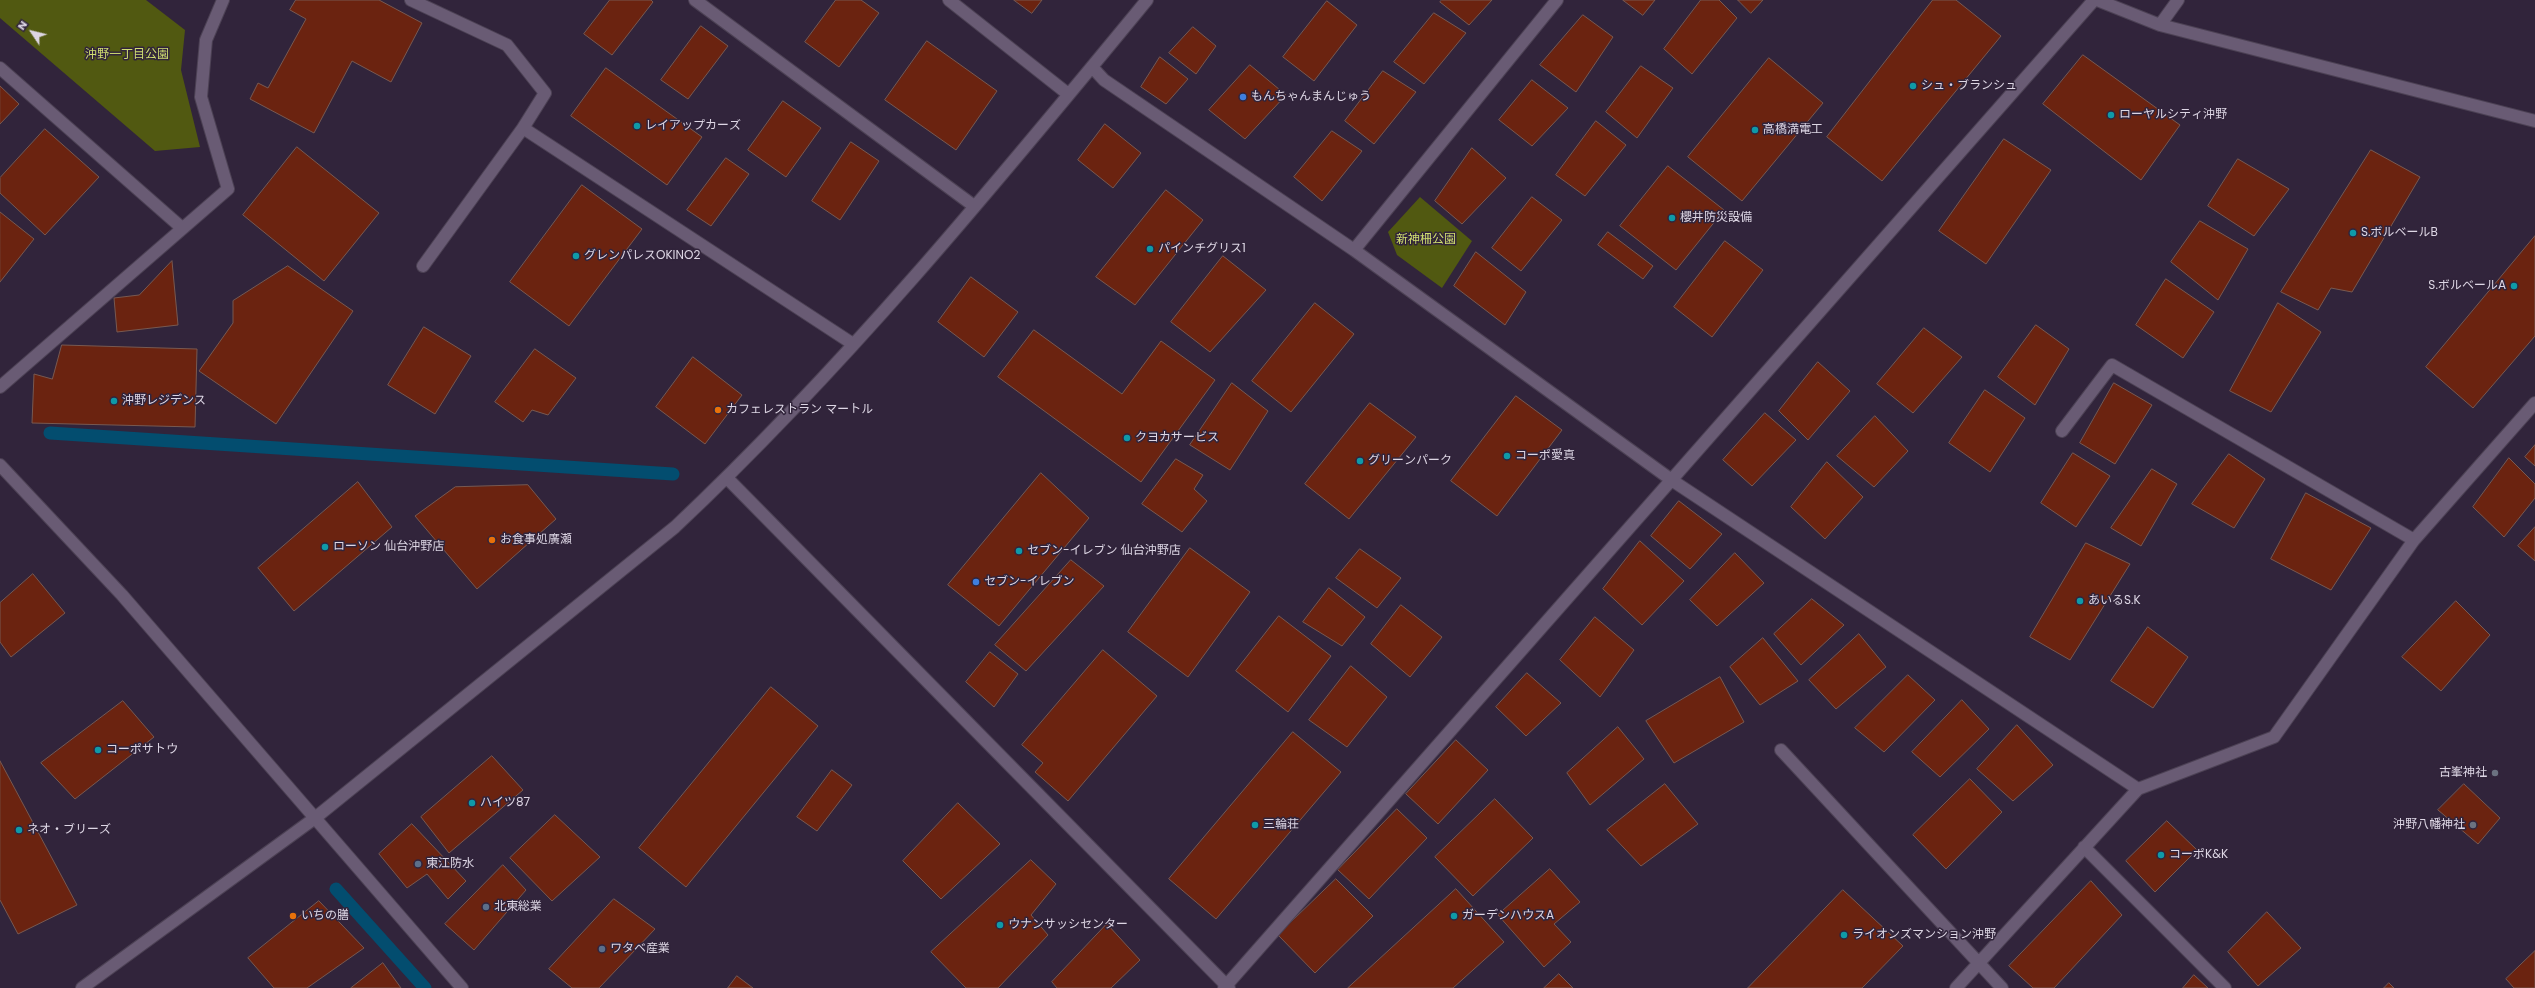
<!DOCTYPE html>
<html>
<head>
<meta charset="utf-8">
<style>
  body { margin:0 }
  #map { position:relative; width:2535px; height:988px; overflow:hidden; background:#31243b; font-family:Poppins,sans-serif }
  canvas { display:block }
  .north { position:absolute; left:12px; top:12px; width:40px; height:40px; -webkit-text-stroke:3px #31243b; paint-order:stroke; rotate:305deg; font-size:11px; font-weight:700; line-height:16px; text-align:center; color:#ddd6e4 }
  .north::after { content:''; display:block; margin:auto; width:14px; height:18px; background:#ddd6e4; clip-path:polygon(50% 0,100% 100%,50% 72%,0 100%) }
</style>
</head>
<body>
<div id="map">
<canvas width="2535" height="988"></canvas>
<div class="north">N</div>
</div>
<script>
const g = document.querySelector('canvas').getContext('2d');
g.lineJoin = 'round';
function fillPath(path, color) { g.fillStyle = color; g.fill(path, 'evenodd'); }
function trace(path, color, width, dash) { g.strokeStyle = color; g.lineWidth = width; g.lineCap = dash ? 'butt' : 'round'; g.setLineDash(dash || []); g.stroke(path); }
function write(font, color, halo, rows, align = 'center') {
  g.font = font + ' Poppins,"Noto Sans JP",sans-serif'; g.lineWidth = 3; g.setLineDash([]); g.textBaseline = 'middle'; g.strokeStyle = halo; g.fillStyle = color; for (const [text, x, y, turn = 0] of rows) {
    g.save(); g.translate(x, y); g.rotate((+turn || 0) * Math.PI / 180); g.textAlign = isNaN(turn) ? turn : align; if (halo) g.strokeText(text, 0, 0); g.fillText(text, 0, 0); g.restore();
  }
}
fillPath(new Path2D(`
  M 0,0 L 146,0 L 185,30 L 181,70 L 200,147 L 155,151 L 0,18 Z
  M 1420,197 L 1472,241 L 1442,288 L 1397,255 L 1388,232 Z`), '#515911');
trace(new Path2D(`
  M 50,433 L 673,474
  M 336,889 L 425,988`), '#034d6f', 13);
const building = new Path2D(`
  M 296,0 L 379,0 L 422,23 L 391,82 L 352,61 L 314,133 L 250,99 L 258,83 L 268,88 L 306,19 L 290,10 Z
  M 610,0 L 651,0 L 653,2 L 612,55 L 584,34 Z
  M 836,0 L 861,0 L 879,13 L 839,67 L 805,42 Z
  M 1014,0 L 1042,0 L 1032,13 Z
  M 1442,0 L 1492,0 L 1469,25 L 1440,2 Z
  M 1623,0 L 1655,0 L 1643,15 Z
  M 1701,0 L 1719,0 L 1737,18 L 1692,74 L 1664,49 Z
  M 1738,0 L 1763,0 L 1751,13 Z
  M 1933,0 L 1956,0 L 2001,36 L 1882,181 L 1827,137 Z
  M 1327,1 L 1357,25 L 1314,81 L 1283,57 Z
  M 1434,13 L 1466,33 L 1424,84 L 1394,62 Z
  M 1583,15 L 1613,37 L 1576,92 L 1540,65 Z
  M 701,26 L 728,46 L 688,99 L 661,80 Z
  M 1193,27 L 1216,46 L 1196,74 L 1169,53 Z
  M 927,41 L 997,91 L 956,150 L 885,100 Z
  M 2083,55 L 2180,125 L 2141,180 L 2043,104 Z
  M 1160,57 L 1188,79 L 1166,104 L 1141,87 Z
  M 1769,58 L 1823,103 L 1742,201 L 1688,157 Z
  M 1250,65 L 1286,95 L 1245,139 L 1209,110 Z
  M 1641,66 L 1673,88 L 1637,138 L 1606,112 Z
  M 606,68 L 702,137 L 667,185 L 571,116 Z
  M 1383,71 L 1416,92 L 1374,144 L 1345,121 Z
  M 1532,80 L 1568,108 L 1532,146 L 1499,120 Z
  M 0,86 L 19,104 L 0,124 Z
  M 783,101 L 821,128 L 786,177 L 748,150 Z
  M 1596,121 L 1626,145 L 1585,196 L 1556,175 Z
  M 1105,124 L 1141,153 L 1113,188 L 1078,160 Z
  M 45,129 L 99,177 L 45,235 L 0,193 L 0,178 Z
  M 1332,131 L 1362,151 L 1322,201 L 1294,177 Z
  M 2004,139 L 2051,170 L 1986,264 L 1939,231 Z
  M 851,142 L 879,161 L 840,220 L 812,201 Z
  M 297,147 L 379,213 L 324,281 L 243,215 Z
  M 1472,148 L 1506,178 L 1462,224 L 1435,201 Z
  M 2371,150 L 2420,177 L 2352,292 L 2331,288 L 2318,310 L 2281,292 Z
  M 726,158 L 749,174 L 711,226 L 687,210 Z
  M 2238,159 L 2289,189 L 2254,236 L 2208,206 Z
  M 1668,166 L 1724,210 L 1676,270 L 1620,226 Z
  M 582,185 L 642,229 L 569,326 L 510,282 Z
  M 1166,190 L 1203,220 L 1135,305 L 1096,277 Z
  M 1532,197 L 1562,220 L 1521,271 L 1492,248 Z
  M 0,212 L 34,239 L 0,282 Z
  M 2200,221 L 2248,249 L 2218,300 L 2171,262 Z
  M 1608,232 L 1653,266 L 1643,279 L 1598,245 Z
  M 2535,236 L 2535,336 L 2473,408 L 2426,367 Z
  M 1725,241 L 1763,270 L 1712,337 L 1674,307 Z
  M 1476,252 L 1526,292 L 1505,325 L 1454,286 Z
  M 1223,256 L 1266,290 L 1210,352 L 1171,322 Z
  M 172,261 L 178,325 L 117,332 L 114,298 L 139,295 Z
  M 288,266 L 353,311 L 276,424 L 199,371 L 233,323 L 233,301 Z
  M 971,277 L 1018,312 L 984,357 L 938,322 Z
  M 2166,279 L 2214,312 L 2183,358 L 2136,325 Z
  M 1315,303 L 1354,334 L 1291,412 L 1252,381 Z
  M 2278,303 L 2321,332 L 2271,412 L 2230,391 Z
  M 2036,325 L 2069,349 L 2035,405 L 1998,377 Z
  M 424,327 L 471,356 L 435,414 L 388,385 Z
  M 1924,328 L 1962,357 L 1913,413 L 1877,384 Z
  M 1034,330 L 1122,394 L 1161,341 L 1215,380 L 1141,482 L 998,377 Z
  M 62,345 L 197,349 L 195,427 L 32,423 L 34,374 L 52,379 Z
  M 535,349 L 576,378 L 548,415 L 532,410 L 523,422 L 495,402 Z
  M 693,357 L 742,395 L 705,444 L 656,407 Z
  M 1818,362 L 1850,391 L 1808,440 L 1779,411 Z
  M 1232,383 L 1268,411 L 1230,470 L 1190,445 Z
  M 2114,383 L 2152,405 L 2115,464 L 2080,443 Z
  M 1985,390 L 2025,418 L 1990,472 L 1949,443 Z
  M 1516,396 L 1562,430 L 1497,516 L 1451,481 Z
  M 1370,403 L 1416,437 L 1349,519 L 1305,484 Z
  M 1765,413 L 1796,440 L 1752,486 L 1723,460 Z
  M 1875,416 L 1908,451 L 1874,487 L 1837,456 Z
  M 2535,445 L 2535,466 L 2525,457 Z
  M 2073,453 L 2110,476 L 2076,527 L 2041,503 Z
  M 2229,454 L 2265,479 L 2234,528 L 2192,504 Z
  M 2509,458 L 2535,484 L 2535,498 L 2504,537 L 2473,507 Z
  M 1176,459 L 1203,475 L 1194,489 L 1207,501 L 1182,532 L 1142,504 Z
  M 1827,462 L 1863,497 L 1825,539 L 1791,507 Z
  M 2152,469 L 2177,484 L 2141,546 L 2111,528 Z
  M 1041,473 L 1089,518 L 999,626 L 948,585 Z
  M 358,482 L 392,527 L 294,611 L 258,568 Z
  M 528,485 L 556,519 L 477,589 L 415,516 L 455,487 Z
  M 2306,493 L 2371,528 L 2331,590 L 2271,559 Z
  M 1679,501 L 1722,534 L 1690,569 L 1651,536 Z
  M 2535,527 L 2535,561 L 2518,546 Z
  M 1640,541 L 1684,581 L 1642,625 L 1603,589 Z
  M 2086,543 L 2130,564 L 2070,660 L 2030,637 Z
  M 1190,548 L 1250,592 L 1188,677 L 1128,632 Z
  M 1360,549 L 1401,578 L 1377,608 L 1336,578 Z
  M 1735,553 L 1764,583 L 1717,626 L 1690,600 Z
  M 1071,560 L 1104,586 L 1026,671 L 995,645 Z
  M 33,574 L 65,613 L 11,657 L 0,642 L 0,603 Z
  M 1329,588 L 1365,617 L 1342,646 L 1303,622 Z
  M 1812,599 L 1844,625 L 1801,665 L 1774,634 Z
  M 2456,601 L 2490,635 L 2441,691 L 2402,657 Z
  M 1401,605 L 1442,637 L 1410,677 L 1371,644 Z
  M 1279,616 L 1331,656 L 1288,712 L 1236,671 Z
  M 1595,617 L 1634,650 L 1600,697 L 1560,660 Z
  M 2148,627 L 2188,657 L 2153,708 L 2111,681 Z
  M 1859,634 L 1886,667 L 1836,709 L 1809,680 Z
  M 1763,638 L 1798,681 L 1760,705 L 1730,667 Z
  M 1103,650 L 1157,696 L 1068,801 L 1035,772 L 1043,763 L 1022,745 Z
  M 990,652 L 1018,674 L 994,707 L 966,682 Z
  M 1351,666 L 1387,697 L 1347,747 L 1309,720 Z
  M 1527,673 L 1561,703 L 1526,736 L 1496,707 Z
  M 1908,675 L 1935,700 L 1884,752 L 1855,728 Z
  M 1720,677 L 1744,722 L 1674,763 L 1646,721 Z
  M 771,687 L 818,726 L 686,887 L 639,848 Z
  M 1962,700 L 1989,729 L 1940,777 L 1912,752 Z
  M 123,701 L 154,737 L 75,799 L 41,763 Z
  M 2017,725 L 2053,765 L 2013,801 L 1977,769 Z
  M 1618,727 L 1644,759 L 1590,805 L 1567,773 Z
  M 1293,732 L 1341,772 L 1216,919 L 1169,879 Z
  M 1456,740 L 1488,770 L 1438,824 L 1406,794 Z
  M 492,756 L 523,790 L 449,853 L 421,817 Z
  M 0,761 L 77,905 L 18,934 L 0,900 Z
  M 832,770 L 852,785 L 817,831 L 797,817 Z
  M 1970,779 L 2002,812 L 1946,869 L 1913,835 Z
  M 1665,784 L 1698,824 L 1641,866 L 1607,830 Z
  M 2464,784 L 2500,818 L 2478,844 L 2438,810 Z
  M 1495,799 L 1533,838 L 1473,896 L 1435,857 Z
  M 958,803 L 1000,844 L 941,899 L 903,861 Z
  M 1397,809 L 1427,838 L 1369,899 L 1338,870 Z
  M 555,815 L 600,857 L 552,901 L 510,858 Z
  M 2167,821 L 2197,850 L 2155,892 L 2126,861 Z
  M 412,824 L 466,881 L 448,899 L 427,874 L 407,888 L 379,854 Z
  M 1031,860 L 1056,884 L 1031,915 L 1048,935 L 998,988 L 966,988 L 931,952 Z
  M 503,865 L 526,890 L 474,950 L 445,924 Z
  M 1550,869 L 1580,902 L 1554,924 L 1571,942 L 1544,967 L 1498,915 Z
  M 1336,879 L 1373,916 L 1315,973 L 1278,935 Z
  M 2091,881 L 2122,915 L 2054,988 L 2033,988 L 2009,966 Z
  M 1456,889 L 1504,942 L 1453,988 L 1348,988 Z
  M 1843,890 L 1903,946 L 1862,988 L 1748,988 Z
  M 614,899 L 655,929 L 599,988 L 572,988 L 549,969 Z
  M 319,901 L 364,948 L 307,988 L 274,988 L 248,958 Z
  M 2267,912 L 2301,948 L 2258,986 L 2228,952 Z
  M 1107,924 L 1140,960 L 1111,988 L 1057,988 L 1052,982 Z
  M 2535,951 L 2535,988 L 2514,988 L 2506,979 Z
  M 383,963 L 401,988 L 351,988 Z
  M 1559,974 L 1573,988 L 1544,988 Z
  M 2194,975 L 2208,988 L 2183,988 Z
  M 737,976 L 753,988 L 728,988 Z
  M 2389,983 L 2394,988 L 2384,988 Z`);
fillPath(building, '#6b2310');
trace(building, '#785951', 1);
const minor = new Path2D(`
  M 411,0 L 507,45 L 545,93 L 523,128 L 853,344
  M 695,0 L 974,206
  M 949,0 L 1068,94
  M 2097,0 L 2160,25 L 2535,121
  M 2160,25 L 2178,0
  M 1092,67 L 1104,80 L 1354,250 L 1673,481 L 2138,789
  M 0,68 L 182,228
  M 1354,250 L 1557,0
  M 423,266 L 523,128
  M 0,387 L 228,189 L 201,97 L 206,40 L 223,0
  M 2062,431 L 2112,365 L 2414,540
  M 0,465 L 122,595 L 462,988
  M 727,478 L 1229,988
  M 1781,750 L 2002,988
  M 2084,847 L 2225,988
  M 82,988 L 315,818 L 675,527 C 847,365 997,182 1147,0
  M 1224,988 L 2094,0
  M 1956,988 L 2138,789 L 2274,737 L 2414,540 L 2535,403`);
trace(minor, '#4c4154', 14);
trace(minor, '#695b74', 12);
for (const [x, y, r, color] of [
  [1913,86,4,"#0f9aa8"],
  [1243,97,4,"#3f7fe0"],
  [2111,115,4,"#0f9aa8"],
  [637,126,4,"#0f9aa8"],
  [1755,130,4,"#0f9aa8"],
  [1672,218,4,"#0f9aa8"],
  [2353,233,4,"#0f9aa8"],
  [1150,249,4,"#0f9aa8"],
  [576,256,4,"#0f9aa8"],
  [2514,286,4,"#0f9aa8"],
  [114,401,4,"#0f9aa8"],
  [718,410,4,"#e8710a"],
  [1127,438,4,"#0f9aa8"],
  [1507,456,4,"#0f9aa8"],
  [1360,461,4,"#0f9aa8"],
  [492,540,4,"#e8710a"],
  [325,547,4,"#0f9aa8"],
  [1019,551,4,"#0f9aa8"],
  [976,582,4,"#3f7fe0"],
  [2080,601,4,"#0f9aa8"],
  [98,750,4,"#0f9aa8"],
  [2495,773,4,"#6b7280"],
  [472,803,4,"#0f9aa8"],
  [1255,825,4,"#0f9aa8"],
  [2473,825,4,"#6b7280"],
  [19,830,4,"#0f9aa8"],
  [2161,855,4,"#0f9aa8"],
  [418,864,4,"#5c6f8a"],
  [486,907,4,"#5c6f8a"],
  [293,916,4,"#e8710a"],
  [1454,916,4,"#0f9aa8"],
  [1000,925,4,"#0f9aa8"],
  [1844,935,4,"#0f9aa8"],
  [602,949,4,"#5c6f8a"]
]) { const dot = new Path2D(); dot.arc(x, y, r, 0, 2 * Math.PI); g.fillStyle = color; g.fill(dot); trace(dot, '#31243b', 1.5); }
write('12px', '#d0de70', '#31243b', [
  ["沖野一丁目公園",127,55],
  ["新神柵公園",1426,240]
]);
write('12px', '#ddd6e4', '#31243b', [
  ["シュ・ブランシュ",1921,86],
  ["もんちゃんまんじゅう",1251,97],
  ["ローヤルシティ沖野",2119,115],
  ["レイアップカーズ",645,126],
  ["高橋満電工",1763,130],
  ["櫻井防災設備",1680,218],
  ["S.ボルベールB",2361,233],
  ["パインチグリス1",1158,249],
  ["グレンパレスOKINO2",584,256],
  ["S.ボルベールA",2506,286,"right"],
  ["沖野レジデンス",122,401],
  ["カフェレストラン マートル",726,410],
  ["クヨカサービス",1135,438],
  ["コーポ愛真",1515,456],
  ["グリーンパーク",1368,461],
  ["お食事処廣瀬",500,540],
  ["ローソン 仙台沖野店",333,547],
  ["セブン-イレブン 仙台沖野店",1027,551],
  ["セブン-イレブン",984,582],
  ["あいるS.K",2088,601],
  ["コーポサトウ",106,750],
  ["古峯神社",2487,773,"right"],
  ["ハイツ87",480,803],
  ["三輪荘",1263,825],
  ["沖野八幡神社",2465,825,"right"],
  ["ネオ・ブリーズ",27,830],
  ["コーポK&K",2169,855],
  ["東江防水",426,864],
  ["北東総業",494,907],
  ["いちの膳",301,916],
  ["ガーデンハウスA",1462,916],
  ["ウナンサッシセンター",1008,925],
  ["ライオンズマンション沖野",1852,935],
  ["ワタベ産業",610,949]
], 'left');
</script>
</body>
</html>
